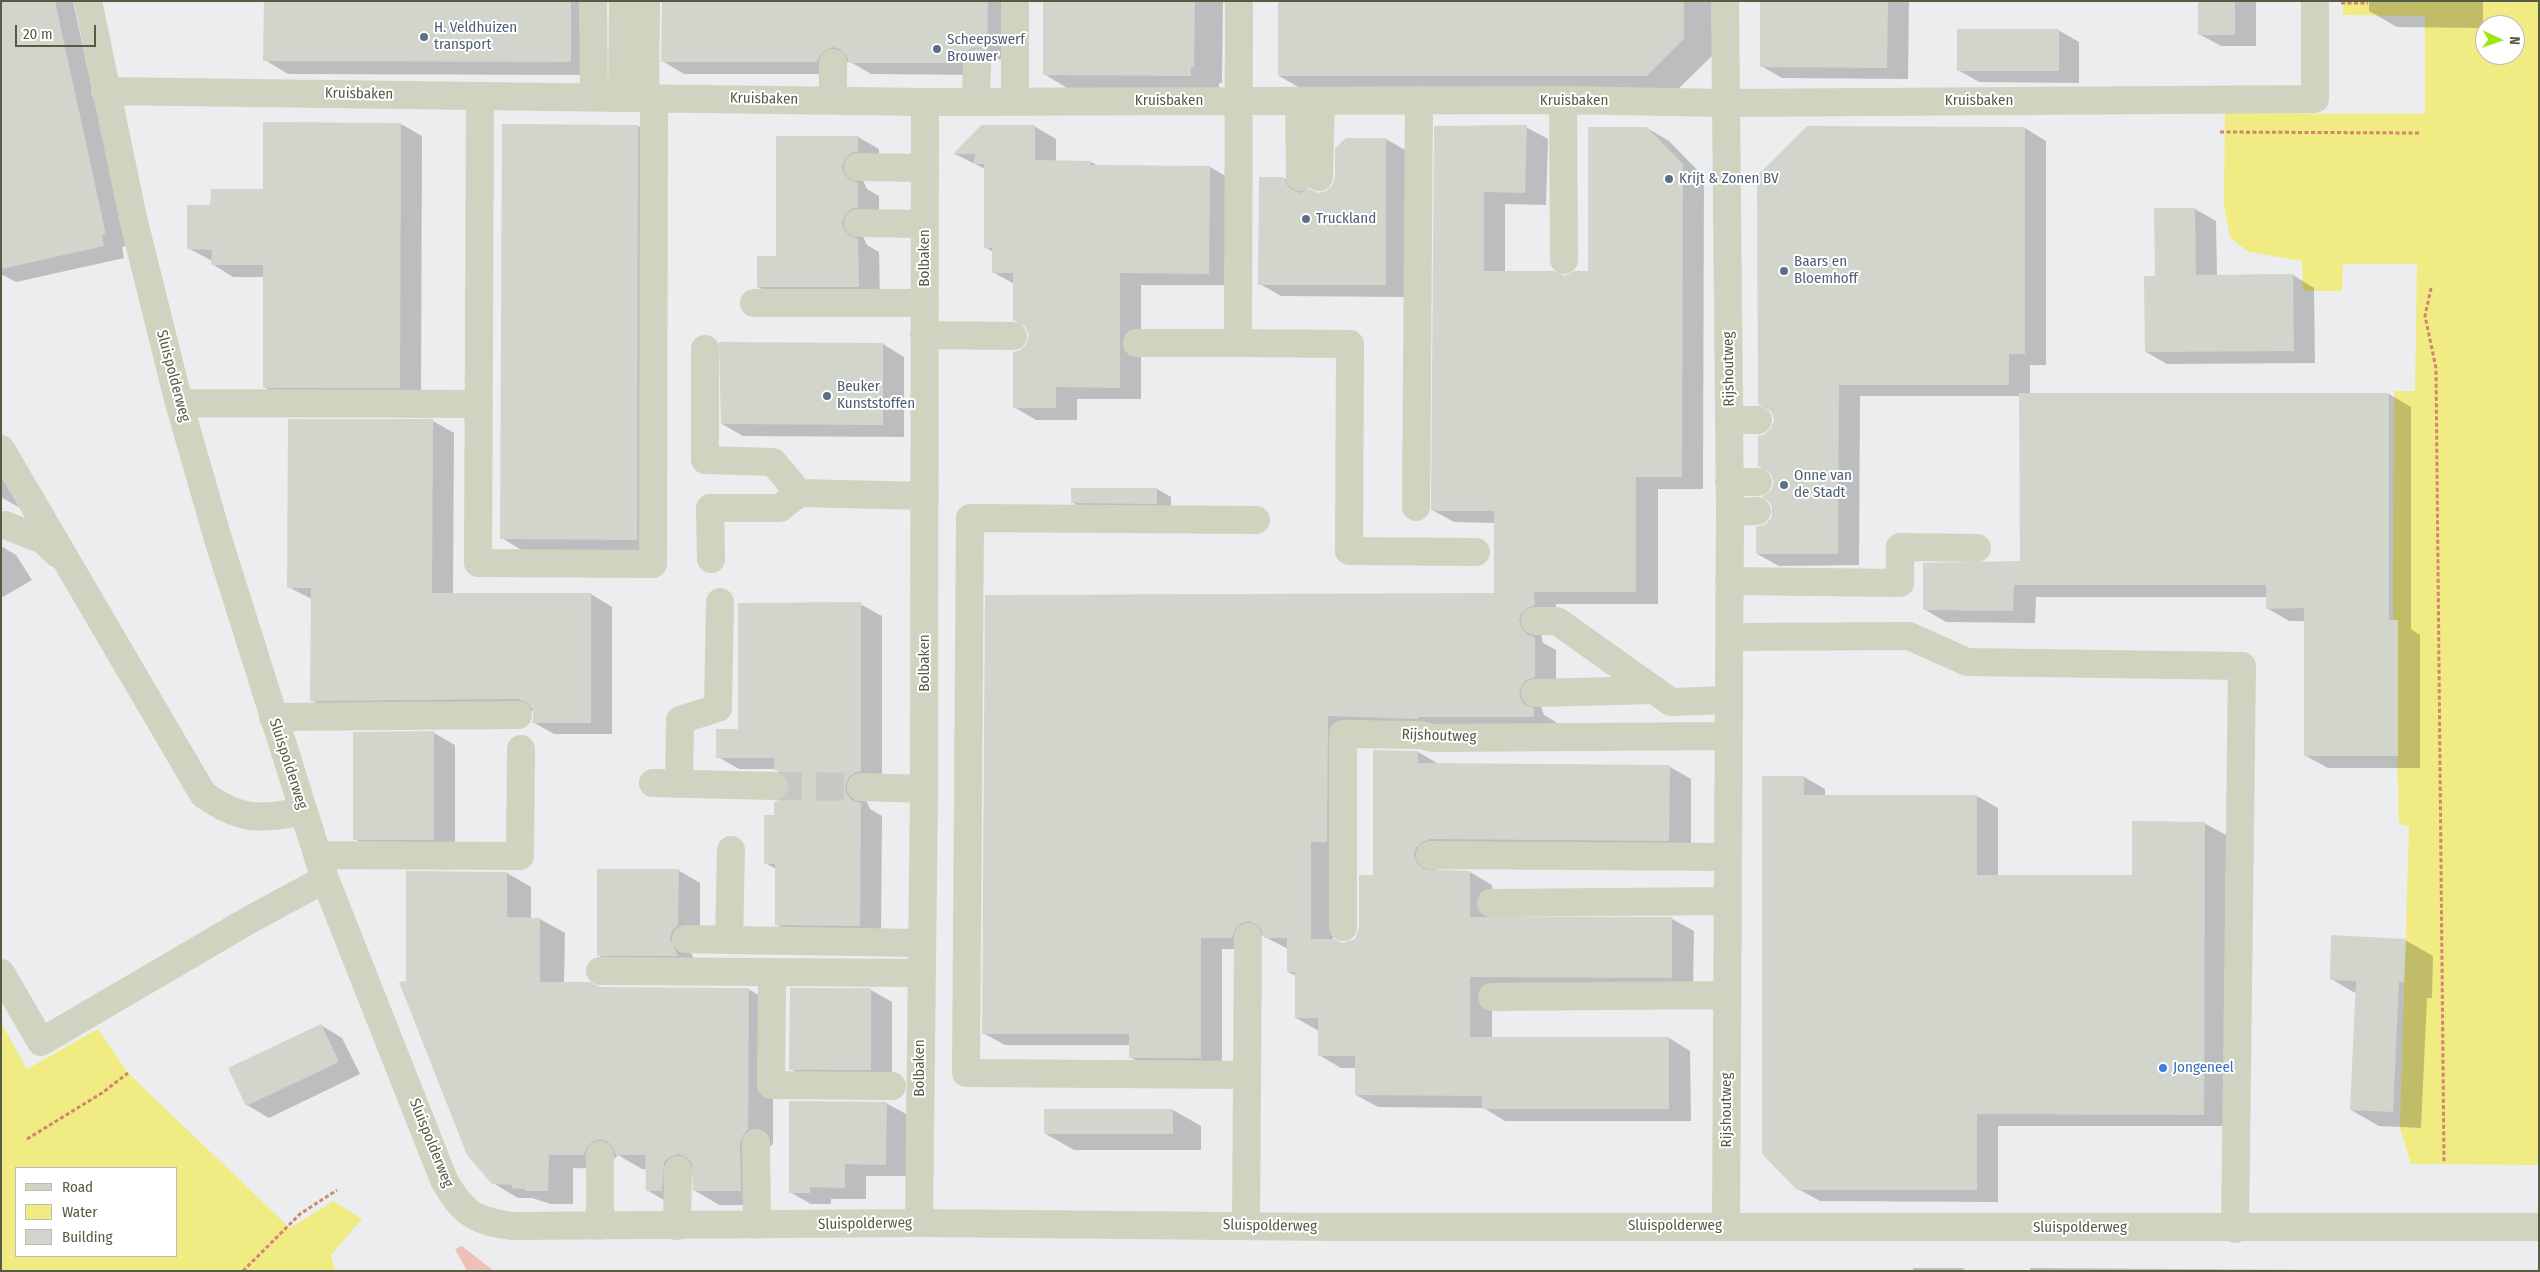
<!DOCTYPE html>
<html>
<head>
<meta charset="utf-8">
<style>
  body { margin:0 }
  #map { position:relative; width:2540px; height:1272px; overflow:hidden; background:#ecedef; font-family:"Fira Sans Condensed",sans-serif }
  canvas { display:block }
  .frame { position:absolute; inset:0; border:2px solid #565b44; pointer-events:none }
  .legend { position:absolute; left:15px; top:1167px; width:162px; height:90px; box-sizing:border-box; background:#fff; border:1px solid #bbbdb4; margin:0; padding:6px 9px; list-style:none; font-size:15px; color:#565b44 }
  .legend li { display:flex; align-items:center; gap:10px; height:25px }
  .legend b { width:25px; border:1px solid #bbbdb4 }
  .north { position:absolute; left:2475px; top:15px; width:50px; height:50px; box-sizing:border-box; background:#fff; border:1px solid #bbbdb4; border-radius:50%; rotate:93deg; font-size:14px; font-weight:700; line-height:20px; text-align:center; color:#565b44 }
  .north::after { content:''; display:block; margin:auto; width:18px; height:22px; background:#a3e510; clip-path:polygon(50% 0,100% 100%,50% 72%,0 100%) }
  .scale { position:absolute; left:15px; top:25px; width:81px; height:22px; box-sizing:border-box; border:2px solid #565b44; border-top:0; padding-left:6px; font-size:15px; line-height:18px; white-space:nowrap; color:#565b44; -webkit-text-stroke:4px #fff; paint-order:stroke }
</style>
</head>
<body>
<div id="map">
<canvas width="2540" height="1272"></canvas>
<div class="frame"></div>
<ul class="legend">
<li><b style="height:6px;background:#cfd3bf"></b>Road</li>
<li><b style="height:14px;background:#f0eb82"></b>Water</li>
<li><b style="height:14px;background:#d1d5cb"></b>Building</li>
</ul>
<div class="north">N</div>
<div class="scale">20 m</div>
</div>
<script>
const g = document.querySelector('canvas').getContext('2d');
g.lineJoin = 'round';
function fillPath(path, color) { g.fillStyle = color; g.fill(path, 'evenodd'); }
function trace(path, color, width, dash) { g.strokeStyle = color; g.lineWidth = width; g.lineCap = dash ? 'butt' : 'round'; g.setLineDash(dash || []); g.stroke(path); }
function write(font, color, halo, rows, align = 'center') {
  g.font = font + ' "Fira Sans Condensed",sans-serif'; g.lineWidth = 4; g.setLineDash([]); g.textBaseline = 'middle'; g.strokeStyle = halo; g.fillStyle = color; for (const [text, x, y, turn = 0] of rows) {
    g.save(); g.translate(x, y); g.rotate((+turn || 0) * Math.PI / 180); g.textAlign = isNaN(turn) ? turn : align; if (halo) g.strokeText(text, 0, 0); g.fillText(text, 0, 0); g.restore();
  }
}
fillPath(new Path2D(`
  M 462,1246 L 494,1271 L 467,1271 L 455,1249 Z`), '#f0bfb7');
fillPath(new Path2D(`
  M 2343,1 L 2539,1 L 2539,1165 L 2411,1164 L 2400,1128 L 2409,826 L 2399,824 L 2393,607 L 2394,391 L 2415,391 L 2417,264 L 2343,264 L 2342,291 L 2303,291 L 2302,261 L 2249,252 L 2230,238 L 2224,205 L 2225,113 L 2425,114 L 2425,16 L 2343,15 ZM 2485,25 L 2515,25 L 2515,55 L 2485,55 Z
  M 1,1023 L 27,1069 L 98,1029 L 128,1073 L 290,1228 L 333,1201 L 362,1219 L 331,1255 L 335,1271 L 1,1271 ZM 16,1168 L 176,1168 L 176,1256 L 16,1256 Z`), '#f0eb82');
fillPath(new Path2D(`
  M 1,1 L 73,1 L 126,246 L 122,247 L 124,258 L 16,282 L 1,274 Z
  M 265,1 L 608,1 L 603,7 L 594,75 L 288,74 L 265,60 Z
  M 663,1 L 1009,1 L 1008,63 L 1000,59 L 992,61 L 985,67 L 983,75 L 871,74 L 849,61 L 840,68 L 839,74 L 684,74 L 662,61 Z
  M 1045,1 L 1223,1 L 1222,83 L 1219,83 L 1219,92 L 1072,91 L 1044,74 Z
  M 1280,1 L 1712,1 L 1712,56 L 1675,92 L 1307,92 L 1279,76 Z
  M 1761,1 L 1909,1 L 1908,79 L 1782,78 L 1761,66 Z
  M 2200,1 L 2256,1 L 2256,46 L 2221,46 L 2199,34 Z
  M 2369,1 L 2483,1 L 2483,28 L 2397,27 L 2369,11 Z
  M 2058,30 L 2079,42 L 2079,83 L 1979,82 L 1958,70 Z
  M 401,124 L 422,136 L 421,400 L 285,399 L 264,387 L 264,277 L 233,277 L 212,264 L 212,261 L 188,248 L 211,206 L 264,190 Z
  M 638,126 L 659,138 L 658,551 L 523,551 L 502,538 Z
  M 1034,126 L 1056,139 L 1056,162 L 1091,162 L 1098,166 L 1210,167 L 1231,179 L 1230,285 L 1141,285 L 1141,399 L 1077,399 L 1077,420 L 1036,420 L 1014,407 L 1021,351 L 1027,345 L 1030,336 L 1027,327 L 1014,320 L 1014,284 L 993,272 L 993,252 L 985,247 L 985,169 L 955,154 Z
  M 1436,127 L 1526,127 L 1548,139 L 1546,205 L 1505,204 L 1505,272 L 1564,277 L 1590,272 L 1647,128 L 1669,141 L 1704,177 L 1703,489 L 1658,489 L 1658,604 L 1556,604 L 1556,618 L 1541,634 L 1543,643 L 1556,650 L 1556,690 L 1541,706 L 1544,715 L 1556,722 L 1556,729 L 1349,728 L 1333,854 L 1333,940 L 1343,944 L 1356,940 L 1374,876 L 1418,752 L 1439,764 L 1670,767 L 1691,779 L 1691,853 L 1436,868 L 1437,871 L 1470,872 L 1492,885 L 1492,918 L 1672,919 L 1694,931 L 1693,989 L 1492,989 L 1492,1038 L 1669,1038 L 1690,1051 L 1691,1121 L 1505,1121 L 1484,1108 L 1378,1107 L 1356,1095 L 1356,1068 L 1341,1068 L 1319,1055 L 1319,1031 L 1296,1018 L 1296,976 L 1288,972 L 1288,949 L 1265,937 L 1264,934 L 1256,941 L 1254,949 L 1222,949 L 1222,1070 L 1152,1070 L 1130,1057 L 1130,1045 L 1005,1045 L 983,1033 L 986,596 L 1495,594 L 1495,523 L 1454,522 L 1432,510 Z
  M 2025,128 L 2046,141 L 2046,365 L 2030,365 L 2030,395 L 2389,394 L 2411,407 L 2411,629 L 2420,635 L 2420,768 L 2328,768 L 2306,756 L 2305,621 L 2289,621 L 2267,608 L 2267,597 L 2036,597 L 2035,623 L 1946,622 L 1924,609 L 2021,563 L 2020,396 L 1860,396 L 1859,565 L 1779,566 L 1757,554 L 1766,525 L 1772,518 L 1772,491 L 1775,483 L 1772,473 L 1759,466 L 1766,435 L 1772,429 L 1775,420 L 1772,411 L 1759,404 Z
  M 858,137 L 879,149 L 879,163 L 863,180 L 867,189 L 879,196 L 879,219 L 863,236 L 867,245 L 879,252 L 880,299 L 780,299 L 758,287 Z
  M 1386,139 L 1407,151 L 1407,297 L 1281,296 L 1260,284 L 1284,178 L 1306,191 L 1318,194 L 1327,192 Z
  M 2195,209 L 2216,221 L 2217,276 L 2293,275 L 2314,288 L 2315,363 L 2167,364 L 2146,352 L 2156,277 Z
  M 883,344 L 904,357 L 904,437 L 743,436 L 722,424 Z
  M 433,421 L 454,433 L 453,594 L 591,594 L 612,607 L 612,734 L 554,734 L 533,722 L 534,711 L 333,713 L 312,700 L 312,599 L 288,587 Z
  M 1,452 L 20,508 L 1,497 Z
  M 1157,489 L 1171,497 L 1171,511 L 1086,511 L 1072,502 Z
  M 1,546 L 16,555 L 32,580 L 1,598 Z
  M 860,604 L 882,616 L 882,783 L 866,800 L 870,809 L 882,816 L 881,937 L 797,937 L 776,924 L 776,869 L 765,863 L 776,816 L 791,787 L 788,777 L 775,769 L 739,769 L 718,757 L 739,730 Z
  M 434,733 L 455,745 L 455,852 L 376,851 L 355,839 Z
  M 1804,777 L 1825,789 L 1825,796 L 1977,796 L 1998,808 L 1998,876 L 2133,876 L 2204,823 L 2226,835 L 2225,1126 L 1998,1126 L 1998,1202 L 1820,1201 L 1798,1189 Z
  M 678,870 L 700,883 L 700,938 L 691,952 L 694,960 L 619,968 L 598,955 Z
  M 507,873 L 531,887 L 531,919 L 540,919 L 565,933 L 564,983 L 600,988 L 748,989 L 773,1003 L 773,1144 L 767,1149 L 765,1205 L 719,1205 L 694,1190 L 694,1172 L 672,1205 L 647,1190 L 646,1169 L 642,1169 L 618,1155 L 611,1162 L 609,1169 L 573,1168 L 573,1204 L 551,1204 L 532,1198 L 518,1198 L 493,1183 L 407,983 Z
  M 2405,940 L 2433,956 L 2432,998 L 2427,998 L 2421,1128 L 2379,1126 L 2351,1110 L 2357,994 L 2331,979 Z
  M 791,989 L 871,990 L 892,1002 L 892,1082 L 812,1081 L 791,1069 Z
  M 321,1025 L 342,1038 L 360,1074 L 269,1118 L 247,1105 L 230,1069 Z
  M 886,1103 L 908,1115 L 907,1176 L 866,1176 L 866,1199 L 831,1199 L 831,1204 L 811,1204 L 790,1192 Z
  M 1173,1110 L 1201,1126 L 1201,1150 L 1074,1150 L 1046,1134 Z
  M 1913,1268 L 1962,1268 L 1967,1271 L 1913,1271 Z
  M 2030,1268 L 2325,1270 L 2327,1271 L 2002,1271 L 2030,1271 Z
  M 1814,1270 L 1864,1270 L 1866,1271 L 1814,1271 Z
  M 2503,1270 L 2505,1271 L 2454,1271 Z`), '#0003');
fillPath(new Path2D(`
  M 1,1 L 55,1 L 106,235 L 102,235 L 104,246 L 1,269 Z
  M 264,1 L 571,1 L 571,62 L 263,61 Z
  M 662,1 L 988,1 L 987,52 L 978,47 L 970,49 L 963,55 L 961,63 L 849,63 L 846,55 L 840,49 L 833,47 L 825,50 L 819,56 L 817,62 L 661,62 Z
  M 1043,1 L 1195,1 L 1194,67 L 1191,67 L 1191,76 L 1043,75 Z
  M 1278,1 L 1684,1 L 1684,39 L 1647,76 L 1278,76 Z
  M 1760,1 L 1888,1 L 1887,68 L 1760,67 Z
  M 2198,1 L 2235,1 L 2235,35 L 2198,35 Z
  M 1957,29 L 2059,29 L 2059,71 L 1957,71 Z
  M 263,122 L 401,123 L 400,388 L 263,388 L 263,265 L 211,265 L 212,250 L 187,249 L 187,205 L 210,205 L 211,189 L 263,189 Z
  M 502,124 L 638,125 L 637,540 L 500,539 Z
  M 981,125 L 1035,125 L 1035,160 L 1091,161 L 1091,165 L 1210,166 L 1209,274 L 1120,273 L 1120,388 L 1056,387 L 1056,408 L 1013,408 L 1013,352 L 1020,350 L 1026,344 L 1029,336 L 1026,328 L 1021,323 L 1013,320 L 1013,273 L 992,273 L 992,248 L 984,248 L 984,164 L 974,164 L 975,154 L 953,154 Z
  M 1527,125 L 1525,193 L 1484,192 L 1484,271 L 1554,271 L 1565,276 L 1574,271 L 1588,271 L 1588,127 L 1647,127 L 1683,164 L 1682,477 L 1636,477 L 1636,592 L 1534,592 L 1535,605 L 1527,608 L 1521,614 L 1519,621 L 1522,629 L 1528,635 L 1535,637 L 1535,677 L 1526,680 L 1522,685 L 1519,693 L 1522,702 L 1527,706 L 1534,708 L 1534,717 L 1418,717 L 1418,719 L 1328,716 L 1327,842 L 1311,842 L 1311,939 L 1334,939 L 1343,943 L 1355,939 L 1359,927 L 1359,875 L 1373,875 L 1373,750 L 1418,751 L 1418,763 L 1670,765 L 1669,841 L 1430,839 L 1422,842 L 1416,848 L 1414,854 L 1417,863 L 1423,869 L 1470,871 L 1470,917 L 1672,917 L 1672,978 L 1470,977 L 1470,1037 L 1669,1037 L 1669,1109 L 1482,1109 L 1482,1096 L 1355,1095 L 1355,1056 L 1318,1056 L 1318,1018 L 1295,1018 L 1295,972 L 1287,972 L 1287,938 L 1264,938 L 1261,929 L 1256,924 L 1249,921 L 1241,923 L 1235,929 L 1232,938 L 1201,938 L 1201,1058 L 1129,1058 L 1129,1034 L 982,1034 L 985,595 L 1494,593 L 1494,511 L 1431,511 L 1434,126 Z
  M 1807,126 L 2025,127 L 2025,354 L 2009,354 L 2009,385 L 1839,385 L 1838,554 L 1756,554 L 1756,527 L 1766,524 L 1771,518 L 1773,511 L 1770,502 L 1762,497 L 1771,490 L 1774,482 L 1771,474 L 1765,468 L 1758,466 L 1758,436 L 1765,434 L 1771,428 L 1774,420 L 1772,413 L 1766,407 L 1758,404 L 1757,176 Z
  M 776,136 L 858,136 L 858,151 L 851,153 L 845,159 L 842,167 L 844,174 L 850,180 L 858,183 L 858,207 L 851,209 L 845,215 L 842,223 L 844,230 L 850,236 L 858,239 L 859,287 L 757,287 L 757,256 L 776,256 Z
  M 1346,138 L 1386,138 L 1386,285 L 1258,285 L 1259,177 L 1284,177 L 1287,185 L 1292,190 L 1300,193 L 1309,189 L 1318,193 L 1326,191 L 1332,186 L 1335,177 L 1335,148 Z
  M 2154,208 L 2195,208 L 2196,275 L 2293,274 L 2294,351 L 2145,352 L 2144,276 L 2155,276 Z
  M 719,342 L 883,343 L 883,425 L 721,424 Z
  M 2019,393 L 2389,393 L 2389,620 L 2398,620 L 2398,756 L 2304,756 L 2304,608 L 2266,609 L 2266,585 L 2014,585 L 2013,611 L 1923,610 L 1923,563 L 2020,561 Z
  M 288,419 L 433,419 L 432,593 L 591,593 L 591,723 L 532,723 L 534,715 L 532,708 L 526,702 L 518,699 L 310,701 L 311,588 L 287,588 Z
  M 1071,488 L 1157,488 L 1157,504 L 1071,503 Z
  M 861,602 L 861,771 L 854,773 L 848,778 L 845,787 L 847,794 L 852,800 L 861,803 L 860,926 L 775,925 L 775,864 L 764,864 L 764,815 L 774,815 L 774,802 L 782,799 L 788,794 L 790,787 L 788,779 L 782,772 L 774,770 L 774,758 L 716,758 L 716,729 L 738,729 L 738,603 Z
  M 434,731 L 434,840 L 353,840 L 353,732 Z
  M 1762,776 L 1804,776 L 1804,795 L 1977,795 L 1977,875 L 2132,875 L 2132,821 L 2205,822 L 2204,1115 L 1977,1114 L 1977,1190 L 1797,1190 L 1762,1154 Z
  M 597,869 L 679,869 L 678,925 L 672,931 L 670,939 L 678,956 L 597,956 Z
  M 406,871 L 507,872 L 507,917 L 540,918 L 540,982 L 590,982 L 600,987 L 749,988 L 748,1129 L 743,1135 L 740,1143 L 741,1191 L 693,1191 L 692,1163 L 686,1157 L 678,1154 L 670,1157 L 664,1162 L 662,1191 L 646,1191 L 645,1155 L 616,1155 L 613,1147 L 607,1141 L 600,1139 L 592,1142 L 586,1148 L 584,1155 L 549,1155 L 548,1191 L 525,1191 L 525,1189 L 512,1188 L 512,1185 L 492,1184 L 467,1155 L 399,982 L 406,981 Z
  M 2331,935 L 2406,939 L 2404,982 L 2399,982 L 2393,1112 L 2350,1110 L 2356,981 L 2330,980 Z
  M 790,988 L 871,988 L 871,1070 L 789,1070 Z
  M 321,1024 L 339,1062 L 246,1106 L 228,1068 Z
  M 789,1101 L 887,1102 L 886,1165 L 845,1164 L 845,1188 L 810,1187 L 810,1193 L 789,1193 Z
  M 1044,1109 L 1173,1109 L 1173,1134 L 1044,1134 Z`), '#d1d5cb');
trace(new Path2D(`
  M 774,786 L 861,787`), '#c6c8c4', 28, [28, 14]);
trace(new Path2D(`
  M 2341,3 L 2368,3
  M 2220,132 L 2420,133
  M 2431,288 L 2425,316 L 2436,368 L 2444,1163
  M 27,1139 L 102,1093 L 128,1073
  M 243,1271 L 300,1214 L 337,1190`), '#d0876e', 3, [4, 2.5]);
trace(new Path2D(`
  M 88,1 L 133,218 L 179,403 L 218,539 L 325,879 L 444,1180 C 462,1213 475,1221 512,1226 L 919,1223 L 1333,1227 L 2539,1227
  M 593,1 L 594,97
  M 1239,1 L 1238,343 L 1350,344 L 1349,551 L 1476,552
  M 1725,1 L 1730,512 L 1726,1226
  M 105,91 L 925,102 L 1563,100 L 1725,103 L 2315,99 L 2315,1
  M 480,96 L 478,563 L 653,564 L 654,98
  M 622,98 L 623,1
  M 645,98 L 646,1
  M 833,100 L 833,63
  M 1563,100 L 1564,260
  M 976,101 L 977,63
  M 1015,101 L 1015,1
  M 1299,101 L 1300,177
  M 858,167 L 925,168
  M 1319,177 L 1321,101
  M 858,223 L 925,224
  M 754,303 L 925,303
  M 924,335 L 1013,336
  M 1137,343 L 1238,343
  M 705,349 L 705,460 L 773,462 L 799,493
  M 179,403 L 479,404
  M 1729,420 L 1758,420
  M 1,449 L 203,794 C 240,821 260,820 303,811
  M 1729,482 L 1758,482
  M 1416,507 L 1419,100
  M 1730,512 L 1757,511
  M 1,526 L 5,525 L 43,540 L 58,554
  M 711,559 L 710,508 L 780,508 L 799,493 L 925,496
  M 1729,581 L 1900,583 L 1900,547 L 1977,548
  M 1535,621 L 1557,621 L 1671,702 L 1728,700
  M 1730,637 L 1909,636 L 1967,662 L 2242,666 L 2235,1229
  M 1535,693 L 1655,690
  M 273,717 L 518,715
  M 653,783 L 774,786
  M 679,784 L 680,720 L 718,708 L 720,602
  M 861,787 L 924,789
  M 731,850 L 729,940 L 921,943
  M 318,855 L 520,856 L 521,749
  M 1430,855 L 1728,857
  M 1491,903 L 1728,901
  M 1343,927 L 1343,734 L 1420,735 L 1432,738 L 1728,736
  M 686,939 L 729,940
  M 600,971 L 921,973
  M 772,972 L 771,1085 L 892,1086
  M 1,973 L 41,1042 L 251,919 L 325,879
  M 1492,997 L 1727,995
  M 1247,1075 L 966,1073 L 970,518 L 1256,520
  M 756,1143 L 757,1225
  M 919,1223 L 924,789 L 925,102
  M 600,1226 L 600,1155
  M 677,1226 L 678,1170
  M 1246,1226 L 1248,937`), '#cfd3bf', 28);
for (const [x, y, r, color] of [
  [424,37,5,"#5c6f8a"],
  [937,49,5,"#5c6f8a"],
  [1669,179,5,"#5c6f8a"],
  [1306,219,5,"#5c6f8a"],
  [1784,271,5,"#5c6f8a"],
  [827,396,5,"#5c6f8a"],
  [1784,485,5,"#5c6f8a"],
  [2163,1068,5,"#3f7fe0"]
]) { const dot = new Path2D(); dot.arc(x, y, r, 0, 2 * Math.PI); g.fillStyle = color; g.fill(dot); trace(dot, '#fff', 2); }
write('15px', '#4e5e75', '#fff', [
  ["H. Veldhuizen",434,28],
  ["transport",434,45],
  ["Scheepswerf",947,40],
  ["Brouwer",947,57],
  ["Krijt & Zonen BV",1679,179],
  ["Truckland",1316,219],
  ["Baars en",1794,262],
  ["Bloemhoff",1794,279],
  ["Beuker",837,387],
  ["Kunststoffen",837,404],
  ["Onne van",1794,476],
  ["de Stadt",1794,493]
], 'left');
write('15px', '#565b44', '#fff', [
  ["Kruisbaken",359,94,1],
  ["Kruisbaken",764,99,1],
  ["Kruisbaken",1169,101],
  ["Kruisbaken",1574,101],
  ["Kruisbaken",1979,101],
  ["Bolbaken",925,258,-90],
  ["Rijshoutweg",1729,369,-91],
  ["Sluispolderweg",173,376,75],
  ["Bolbaken",925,663,-90],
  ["Rijshoutweg",1439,736,2],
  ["Sluispolderweg",288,764,72],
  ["Bolbaken",920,1068,-90],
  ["Rijshoutweg",1727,1110,-90],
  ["Sluispolderweg",431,1143,68],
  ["Sluispolderweg",865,1224,-1],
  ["Sluispolderweg",1270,1226,1],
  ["Sluispolderweg",1675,1226],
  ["Sluispolderweg",2080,1228]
]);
write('15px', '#366cbe', '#fff', [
  ["Jongeneel",2173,1068]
], 'left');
</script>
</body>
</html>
